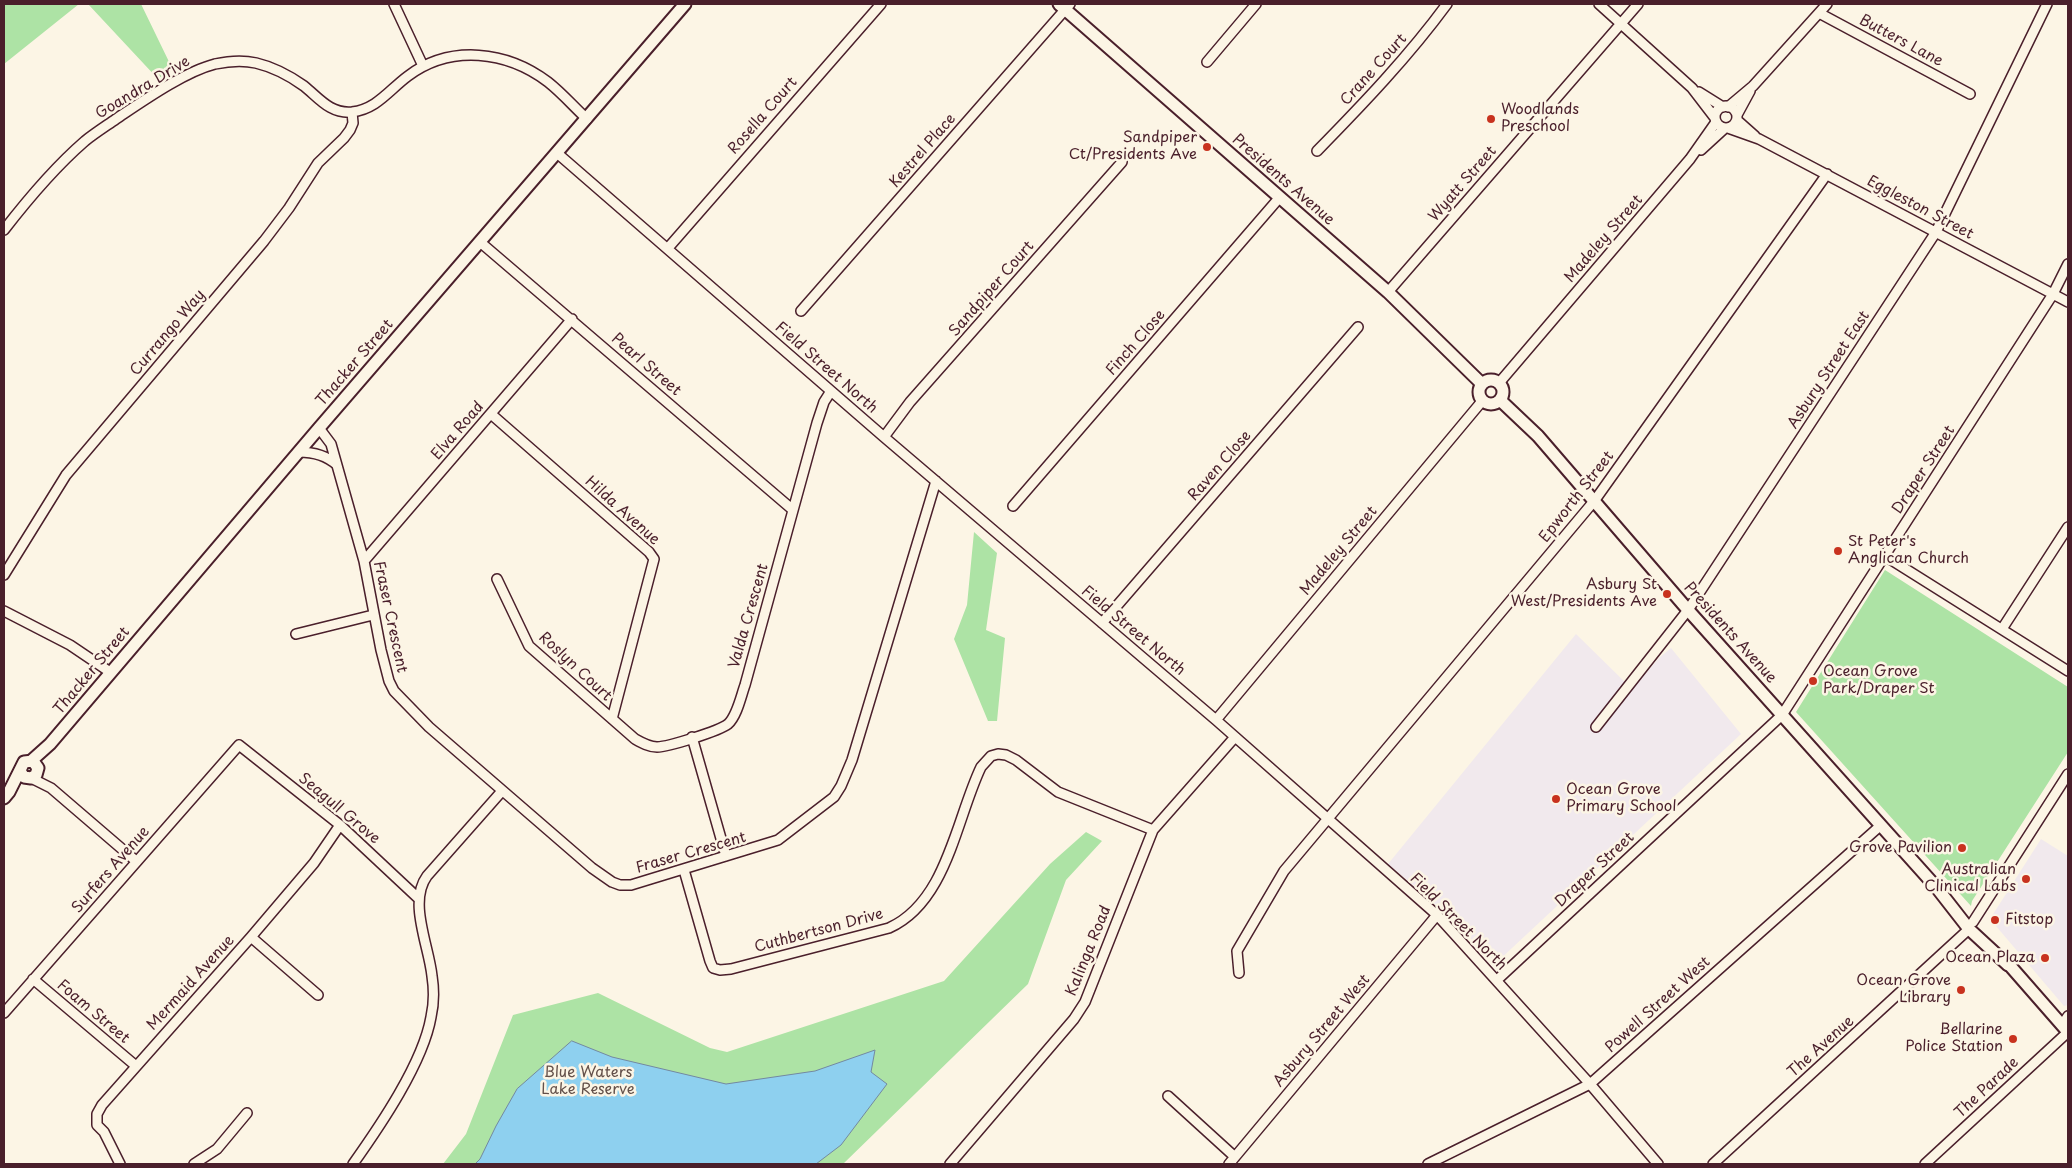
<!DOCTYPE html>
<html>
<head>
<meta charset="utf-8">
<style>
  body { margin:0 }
  #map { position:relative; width:2072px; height:1168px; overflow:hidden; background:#fcf5e5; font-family:"Playpen Sans",sans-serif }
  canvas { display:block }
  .frame { position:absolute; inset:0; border:5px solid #4a1f2b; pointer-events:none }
</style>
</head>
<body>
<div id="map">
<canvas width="2072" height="1168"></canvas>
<div class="frame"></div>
</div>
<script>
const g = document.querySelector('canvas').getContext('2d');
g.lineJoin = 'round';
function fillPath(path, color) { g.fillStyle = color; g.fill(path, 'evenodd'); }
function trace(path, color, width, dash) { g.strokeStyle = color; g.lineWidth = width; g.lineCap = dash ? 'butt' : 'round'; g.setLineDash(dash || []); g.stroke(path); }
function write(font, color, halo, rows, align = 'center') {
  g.font = font + ' "Playpen Sans",sans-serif'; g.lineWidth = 5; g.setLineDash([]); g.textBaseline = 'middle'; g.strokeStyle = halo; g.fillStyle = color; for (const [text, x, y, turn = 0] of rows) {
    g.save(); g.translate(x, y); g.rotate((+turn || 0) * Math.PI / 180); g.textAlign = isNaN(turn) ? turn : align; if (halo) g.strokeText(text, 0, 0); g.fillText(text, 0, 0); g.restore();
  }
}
fillPath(new Path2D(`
  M 1576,634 L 1632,689 L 1659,658 L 1671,648 L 1741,734 L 1496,963 L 1431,900 L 1388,864 Z
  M 2041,839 L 2068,856 L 2068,1005 L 2064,1006 L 1990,919 Z`), '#f1e9ed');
fillPath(new Path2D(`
  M 4,4 L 79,4 L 4,64 Z
  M 88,4 L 141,4 L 173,70 L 158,79 Z
  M 974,532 L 997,553 L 986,630 L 1005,638 L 997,721 L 988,721 L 954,639 L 967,605 Z
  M 1885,570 L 2068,687 L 2068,752 L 1972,901 L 1971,906 L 1796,712 Z
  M 1086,832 L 1102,841 L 1066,880 L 1028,984 L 843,1164 L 443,1164 L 466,1134 L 513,1015 L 598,993 L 710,1048 L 727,1052 L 944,981 L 1050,864 Z`), '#ade3a5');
const water = new Path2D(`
  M 572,1041 L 612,1057 L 726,1084 L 815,1071 L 875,1050 L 871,1072 L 887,1084 L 841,1145 L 816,1164 L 475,1164 L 480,1159 L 496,1126 L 517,1089 Z`);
fillPath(water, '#8ed0ef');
trace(water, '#7389a1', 1);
const minor = new Path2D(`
  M 394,4 L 423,66
  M 1599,4 L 1692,88 L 1715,118
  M 1819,13 L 1970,94
  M 1207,62 L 1256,4
  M 1699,92 L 1723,107
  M1715 117a11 11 0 1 1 22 0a11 11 0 1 1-22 0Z
  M 1728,107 L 1753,86 L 1827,4
  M 1737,115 L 1750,91
  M 1737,120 L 1755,136
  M 1728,128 L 1759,139 L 2068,302
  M 1701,150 L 1725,128
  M 1317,151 C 1363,104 1408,57 1447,4
  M 557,153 L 884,437 L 1216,720 L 1437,915 L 1590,1084 L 1658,1164
  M 4,230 C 28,199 55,167 85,141 C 95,133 106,126 116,119 C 143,101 184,72 215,64 C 229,61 243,60 256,63 C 273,67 290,76 304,86 C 319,98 330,114 352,112 C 377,109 389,90 408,76 C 451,44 507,51 548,82 C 562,93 574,107 587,119
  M 480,242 L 793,510
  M 668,248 L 881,4
  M 1388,292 L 1638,4
  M 801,311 L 1070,4
  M 1499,383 L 1690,159 L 1716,122
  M 491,414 L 649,552 L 654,559 L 612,719
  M 319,428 L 331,444 L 364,561 L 381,650 L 389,681 L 394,691 L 429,727 L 592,868 L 612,882 L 620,885 L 631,885 L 778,840 L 834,797 L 841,786 L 852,760 L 936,481
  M 884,437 L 910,402 L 1122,162
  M 299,452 C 313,452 326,455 337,465
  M 1013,506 L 1280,197
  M 1885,556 L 2068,671
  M 364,561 L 572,319
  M 4,575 L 66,475 L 264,241 L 289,208 L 318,163 L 344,138 L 350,130 L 353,123 L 352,112
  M 497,579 L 529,646 L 635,739 C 642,743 649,747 657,747 C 668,747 719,731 728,724 C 737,716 741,696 745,685 L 817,423 L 824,402 L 831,391
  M 4,611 L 70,645 L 110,672
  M 1102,623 L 1358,327
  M 2002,629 L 2068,527
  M 296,634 L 373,615
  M 1216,720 L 1483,400
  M 1596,727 L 1688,610 L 1936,232 L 2047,4
  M 692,737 L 726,856
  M 31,778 L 51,788 L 136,861
  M 684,870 L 710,961 L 713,968 L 720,970 L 731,969 L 889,928 C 947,902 956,819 981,767 L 991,756 L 998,754 L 1006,755 L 1016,760 L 1058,792 L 1153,830
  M 1973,922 L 2068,774
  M 251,937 L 318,995
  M 1239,973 L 1237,951 L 1284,871 L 1595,500 L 1827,174
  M 33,979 L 136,1066
  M 1497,980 L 1782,715 L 2053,294 L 2068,264
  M 4,1013 L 239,745 L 340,825 L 418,898
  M 2062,1025 L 2068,1016
  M 1168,1096 L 1235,1157
  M 120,1164 L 104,1132 L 97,1125 L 97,1114 L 102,1105 L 251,937 L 314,863 L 340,825
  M 194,1164 L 217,1149 L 247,1113
  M 353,1164 C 380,1126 423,1063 431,1017 C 434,1004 434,989 432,976 C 429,946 408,902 427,876 L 502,791
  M 950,1164 L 1074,1019 L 1085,1002 L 1153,830 L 1235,737
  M 1229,1164 L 1437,915
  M 1428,1164 L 1590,1084 L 1880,826
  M 1713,1164 L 1969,929
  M 1925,1164 L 2068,1032`);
const tertiary = new Path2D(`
  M 1059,4 L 1388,292 L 1482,384
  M1479 392a12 12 0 1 1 24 0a12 12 0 1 1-24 0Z
  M 1500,400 L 1538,436 L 1688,610 L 1937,888 L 1969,929 L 2008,965
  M 31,761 L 50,744 L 319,428 L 685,4
  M 4,798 L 9,792 L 24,762 L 33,761 L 38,768 L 36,775 L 31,778 L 24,777 L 20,771
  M 2005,960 L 2068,1032`);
trace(minor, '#4a1f2b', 12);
trace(tertiary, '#4a1f2b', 15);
trace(minor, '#fcf5e5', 9);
trace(tertiary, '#fcf5e5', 11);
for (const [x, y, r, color] of [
  [1491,119,5,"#c8321e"],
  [1207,147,5,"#c8321e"],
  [1838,551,5,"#c8321e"],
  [1667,594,5,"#c8321e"],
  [1813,681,5,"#c8321e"],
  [1556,799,5,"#c8321e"],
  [1962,848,5,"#c8321e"],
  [2026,879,5,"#c8321e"],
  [1995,920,5,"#c8321e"],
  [2045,958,5,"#c8321e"],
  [1961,990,5,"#c8321e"],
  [2013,1039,5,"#c8321e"]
]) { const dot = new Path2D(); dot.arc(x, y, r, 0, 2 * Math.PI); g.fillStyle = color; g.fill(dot); trace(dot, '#fcf5e5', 2); }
write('15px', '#4a1f2b', '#fcf5e5', [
  ["Butters Lane",1901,41,28],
  ["Crane Court",1374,70,-48],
  ["Goandra Drive",143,88,-31],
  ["Rosella Court",763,116,-49],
  ["Kestrel Place",923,151,-49],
  ["Presidents Avenue",1283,180,41],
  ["Wyatt Street",1463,184,-49],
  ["Eggleston Street",1920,208,28],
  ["Madeley Street",1604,239,-49],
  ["Sandpiper Court",992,289,-49],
  ["Currango Way",168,333,-50],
  ["Finch Close",1136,343,-49],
  ["Thacker Street",355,363,-49],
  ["Pearl Street",646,365,41],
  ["Field Street North",826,368,41],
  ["Asbury Street East",1829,370,-57],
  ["Elva Road",458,431,-49],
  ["Raven Close",1220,466,-49],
  ["Draper Street",1924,470,-57],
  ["Epworth Street",1577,497,-52],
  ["Hilda Avenue",622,511,42],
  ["Madeley Street",1339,551,-50],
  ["Valda Crescent",749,616,-74],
  ["Fraser Crescent",390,617,78],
  ["Field Street North",1133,631,40],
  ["Presidents Avenue",1730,633,48],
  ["Roslyn Court",575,667,43],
  ["Thacker Street",92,671,-50],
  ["Seagull Grove",339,809,40],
  ["Fraser Crescent",691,853,-16],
  ["Surfers Avenue",111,870,-49],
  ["Draper Street",1595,870,-43],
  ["Field Street North",1458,922,45],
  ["Cuthbertson Drive",819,931,-15],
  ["Kalinga Road",1089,951,-68],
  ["Mermaid Avenue",191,983,-48],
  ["Powell Street West",1658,1005,-42],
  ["Foam Street",93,1012,40],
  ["Asbury Street West",1322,1031,-50],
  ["The Avenue",1821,1047,-42],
  ["The Parade",1987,1088,-43]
]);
write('15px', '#4a1f2b', '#fcf5e5', [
  ["Woodlands",1501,110,"left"],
  ["Preschool",1501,127,"left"],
  ["Sandpiper",1197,138],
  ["Ct/Presidents Ave",1197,155],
  ["St Peter's",1848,542,"left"],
  ["Anglican Church",1848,559,"left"],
  ["Asbury St",1657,585],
  ["West/Presidents Ave",1657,602],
  ["Ocean Grove",1823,672,"left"],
  ["Park/Draper St",1823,689,"left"],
  ["Ocean Grove",1566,790,"left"],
  ["Primary School",1566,807,"left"],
  ["Grove Pavilion",1952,848],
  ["Australian",2016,870],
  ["Clinical Labs",2016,887],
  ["Fitstop",2005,920,"left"],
  ["Ocean Plaza",2035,958],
  ["Ocean Grove",1951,981],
  ["Library",1951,998],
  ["Bellarine",2003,1030],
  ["Police Station",2003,1047]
], 'right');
write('15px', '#63504a', '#fcf5e5', [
  ["Blue Waters",588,1073],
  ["Lake Reserve",588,1090]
]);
</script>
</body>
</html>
